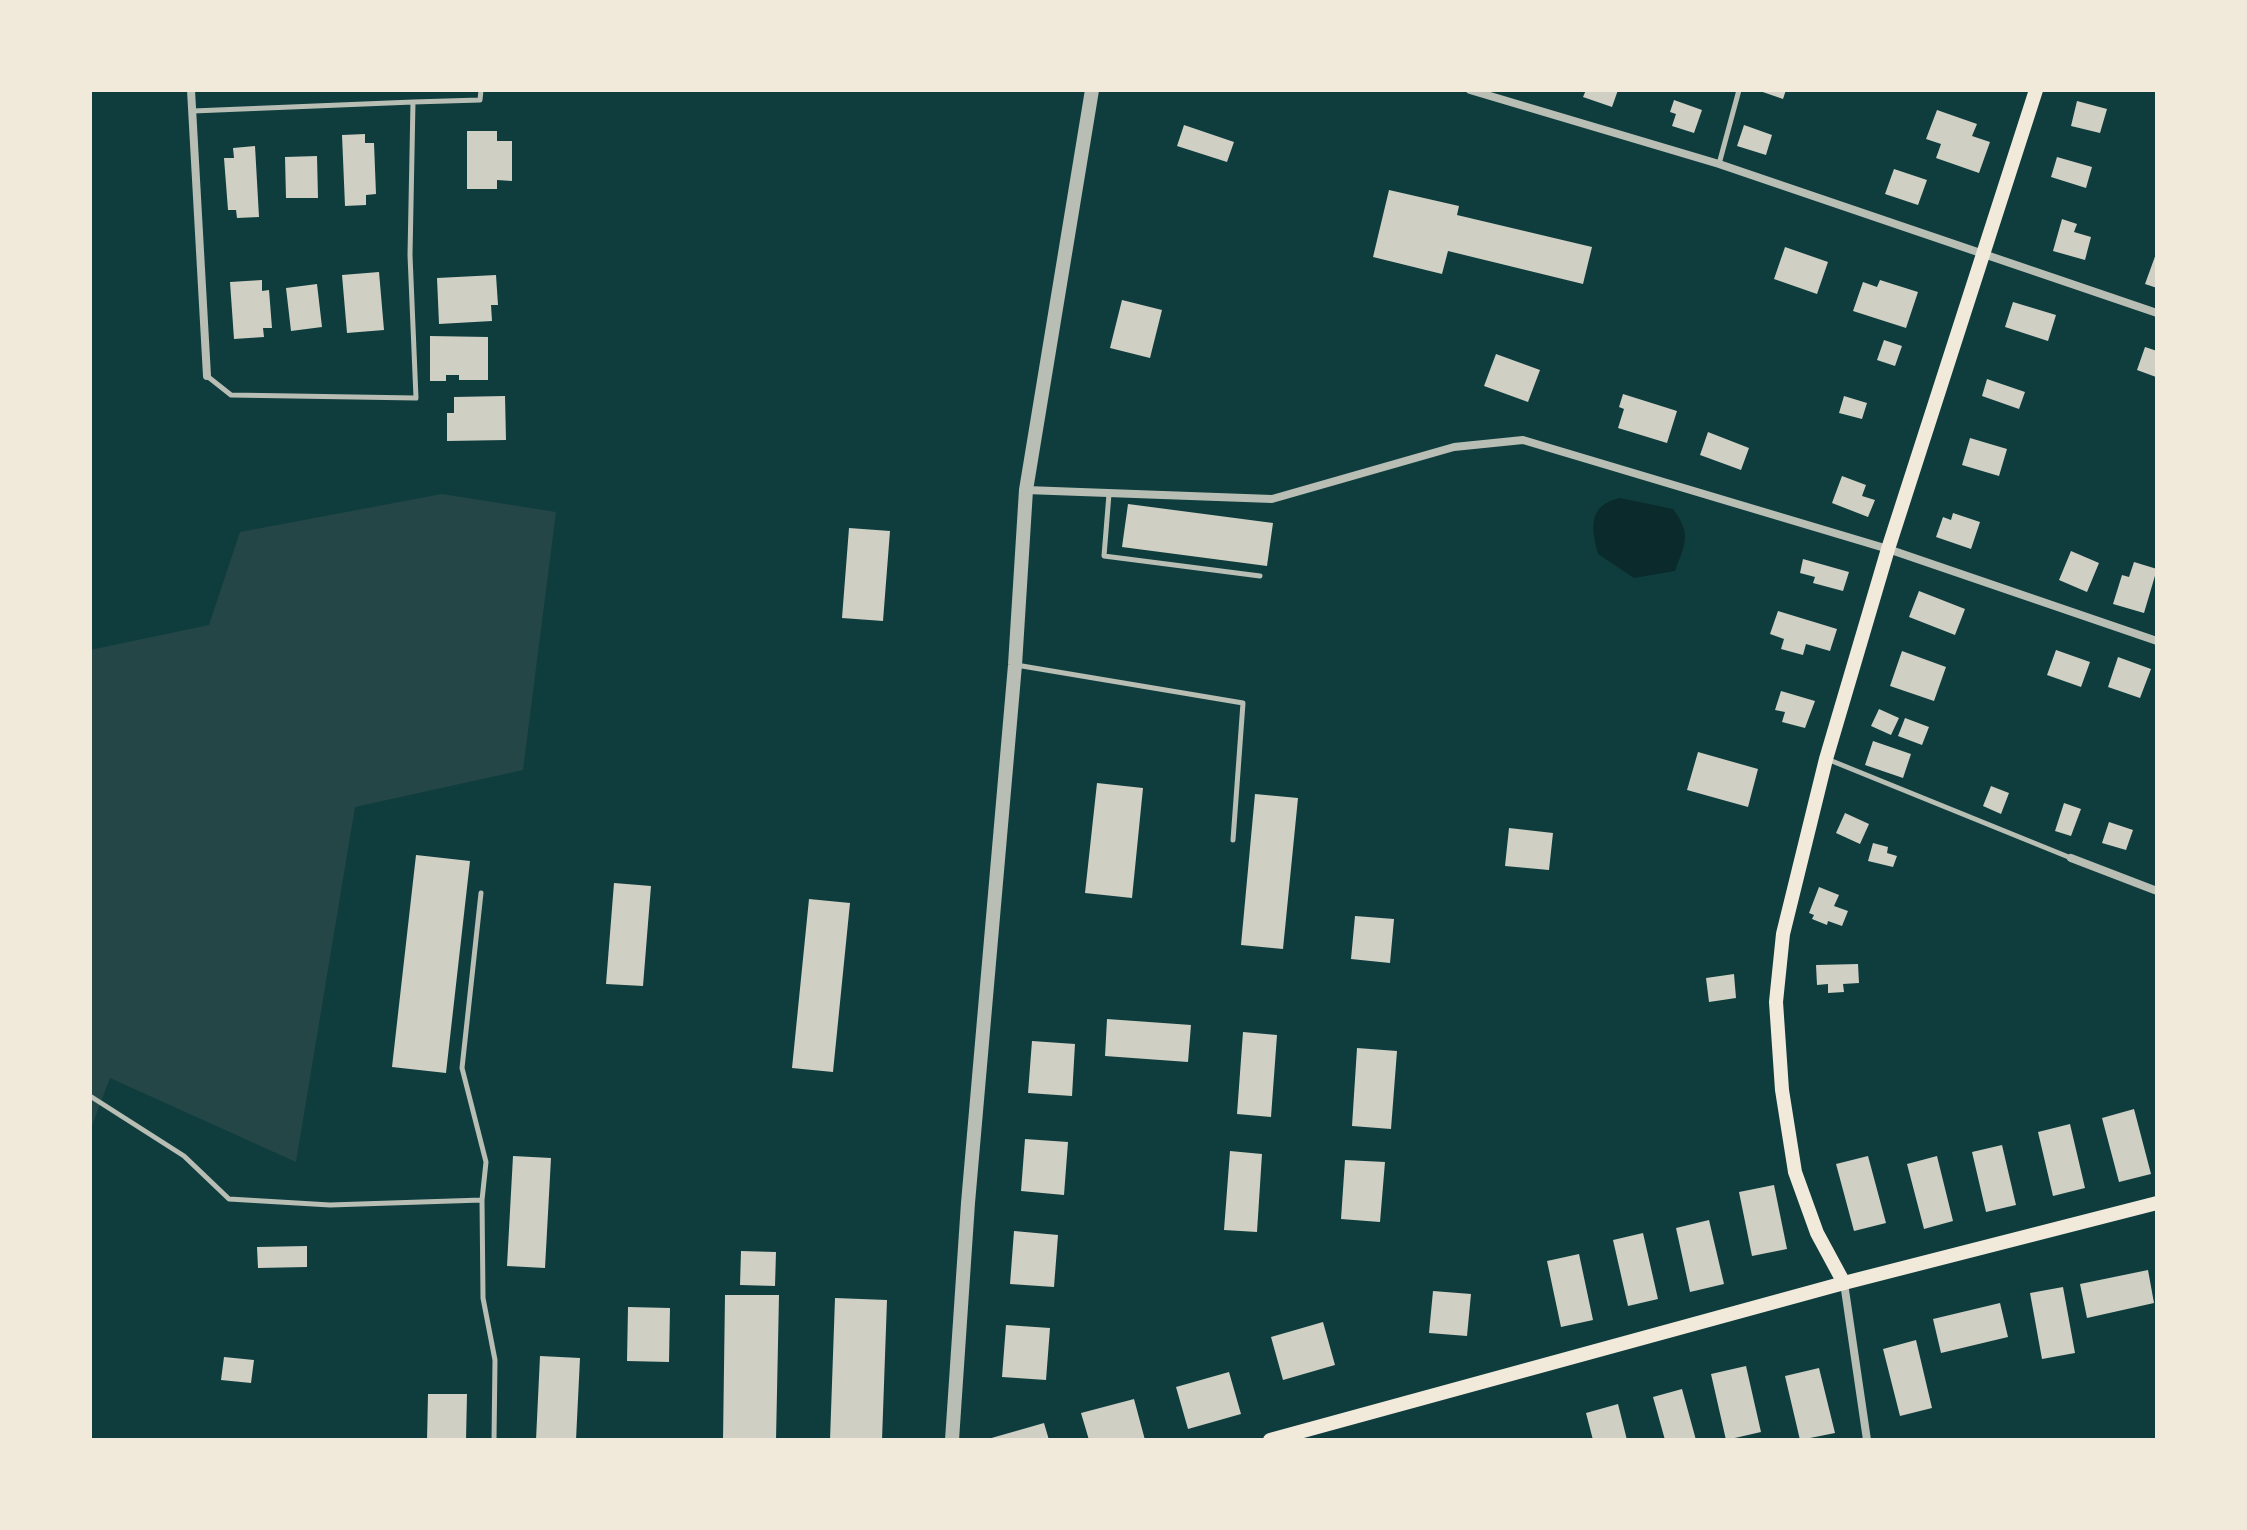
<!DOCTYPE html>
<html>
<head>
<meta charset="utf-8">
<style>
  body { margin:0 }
  #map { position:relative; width:2247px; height:1530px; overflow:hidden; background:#0f3d3e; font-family:Raleway,sans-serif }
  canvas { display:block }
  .frame { position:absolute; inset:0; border:92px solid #f1e9da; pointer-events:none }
</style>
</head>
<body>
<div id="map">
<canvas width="2247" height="1530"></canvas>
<div class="frame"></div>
</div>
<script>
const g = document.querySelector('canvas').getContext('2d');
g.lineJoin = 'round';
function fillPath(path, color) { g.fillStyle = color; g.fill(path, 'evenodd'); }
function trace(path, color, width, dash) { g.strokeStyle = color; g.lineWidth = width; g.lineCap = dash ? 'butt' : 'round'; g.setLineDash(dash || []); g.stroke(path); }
fillPath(new Path2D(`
  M 442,494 L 556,512 L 523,770 L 355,807 L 296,1162 L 110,1078 L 90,1131 L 90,650 L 209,625 L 240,532 Z`), '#244646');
fillPath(new Path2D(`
  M 1620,498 L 1673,509 C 1692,534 1685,544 1675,571 L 1634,578 L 1598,554 C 1591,528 1588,505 1620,498 Z`), '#0a2a2b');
fillPath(new Path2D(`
  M 1586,90 L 1618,90 L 1612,107 L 1583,97 Z
  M 1757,90 L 1786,90 L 1783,99 Z
  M 1674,100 L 1702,110 L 1694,133 L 1672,126 L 1676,114 L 1670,112 Z
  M 2077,101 L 2107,109 L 2100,133 L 2071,126 Z
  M 1937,110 L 1977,124 L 1972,136 L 1990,142 L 1979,173 L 1936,158 L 1941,144 L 1926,139 Z
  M 1184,125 L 1234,142 L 1227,162 L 1177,146 Z
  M 1744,125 L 1772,135 L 1766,155 L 1737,146 Z
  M 467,131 L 497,131 L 497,141 L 512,141 L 512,181 L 497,180 L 497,189 L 467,189 Z
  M 365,134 L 365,143 L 374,143 L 376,194 L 366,195 L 366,205 L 345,206 L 342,135 Z
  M 255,146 L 259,217 L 237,218 L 236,210 L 228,210 L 224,158 L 234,158 L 233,148 Z
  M 317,156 L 318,198 L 286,198 L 285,157 Z
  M 2057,157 L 2092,167 L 2086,188 L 2051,177 Z
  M 1894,169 L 1927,180 L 1918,205 L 1885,194 Z
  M 1389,190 L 1459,206 L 1457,215 L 1592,247 L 1583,284 L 1448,251 L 1442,274 L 1373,257 Z
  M 2062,219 L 2077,224 L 2074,232 L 2091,237 L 2085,260 L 2053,251 Z
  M 1785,247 L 1828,262 L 1817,294 L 1774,279 Z
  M 2157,251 L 2157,288 L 2145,284 Z
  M 379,272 L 384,330 L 347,333 L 342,275 Z
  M 496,275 L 498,305 L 491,305 L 492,321 L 439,324 L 437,278 Z
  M 262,280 L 262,291 L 269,290 L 272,328 L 263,328 L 264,337 L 234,339 L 230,282 Z
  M 1880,280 L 1918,292 L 1906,328 L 1853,311 L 1863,282 L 1877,287 Z
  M 317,284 L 322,327 L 291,331 L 286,288 Z
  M 1122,300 L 1162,310 L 1150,358 L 1110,348 Z
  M 2013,302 L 2056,315 L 2048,341 L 2005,327 Z
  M 430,336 L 488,337 L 488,380 L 459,380 L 459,375 L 446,375 L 446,381 L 430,381 Z
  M 1884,340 L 1902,346 L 1895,366 L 1877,360 Z
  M 2145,347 L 2157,351 L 2156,377 L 2137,370 Z
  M 1496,354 L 1540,370 L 1528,402 L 1484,386 Z
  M 1987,379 L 2025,392 L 2019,409 L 1982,396 Z
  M 1623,394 L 1677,411 L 1667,443 L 1618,428 L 1624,409 L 1619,407 Z
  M 505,396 L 506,440 L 447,441 L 447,413 L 454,413 L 454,397 Z
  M 1844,396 L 1867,403 L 1862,419 L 1839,413 Z
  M 1708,432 L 1749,448 L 1741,470 L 1700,455 Z
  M 1970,438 L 2007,449 L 1999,476 L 1962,465 Z
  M 1842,476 L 1866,485 L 1862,496 L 1875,500 L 1868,517 L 1832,503 Z
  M 1128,504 L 1273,523 L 1267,566 L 1122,547 Z
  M 1953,513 L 1980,522 L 1971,549 L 1936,537 L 1943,517 L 1951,520 Z
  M 849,528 L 890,531 L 883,621 L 842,618 Z
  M 2071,551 L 2099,563 L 2087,592 L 2059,580 Z
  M 1803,559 L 1849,572 L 1843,591 L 1813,583 L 1815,577 L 1800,573 Z
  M 2134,562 L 2157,569 L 2144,613 L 2113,604 L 2122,575 L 2129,577 Z
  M 1919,591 L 1965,609 L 1955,635 L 1909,617 Z
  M 1778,611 L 1837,629 L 1830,651 L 1806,644 L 1803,655 L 1781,649 L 1784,639 L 1770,634 Z
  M 2056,650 L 2090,662 L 2081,687 L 2047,675 Z
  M 1902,651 L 1946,667 L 1934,701 L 1890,686 Z
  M 2118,657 L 2151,669 L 2140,698 L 2108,687 Z
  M 1781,691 L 1815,701 L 1805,728 L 1782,722 L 1785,712 L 1775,710 Z
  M 1879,709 L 1899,718 L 1891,735 L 1871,726 Z
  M 1905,718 L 1929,727 L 1922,745 L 1898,736 Z
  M 1873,741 L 1911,754 L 1903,778 L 1865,765 Z
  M 1698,752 L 1758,769 L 1748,807 L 1687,790 Z
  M 1097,783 L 1143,788 L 1132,898 L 1085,893 Z
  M 1991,786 L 2009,793 L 2001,814 L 1983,806 Z
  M 1255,794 L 1298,798 L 1283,949 L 1241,945 Z
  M 2064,803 L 2081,809 L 2071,836 L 2055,831 Z
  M 1845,813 L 1869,824 L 1860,844 L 1836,833 Z
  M 2109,822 L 2133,830 L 2126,850 L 2102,843 Z
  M 1509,828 L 1553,833 L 1549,870 L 1505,866 Z
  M 1873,843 L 1888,847 L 1887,853 L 1897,856 L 1893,867 L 1868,861 Z
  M 416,855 L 470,861 L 446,1073 L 392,1067 Z
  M 614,883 L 651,886 L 643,986 L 606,984 Z
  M 1819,887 L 1839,895 L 1834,906 L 1848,911 L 1842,926 L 1828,921 L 1827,925 L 1812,919 L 1814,915 L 1809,913 Z
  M 809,899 L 850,903 L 833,1072 L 792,1068 Z
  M 1355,916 L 1394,919 L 1390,963 L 1351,959 Z
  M 1858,964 L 1859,983 L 1843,984 L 1844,992 L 1828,993 L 1828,984 L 1817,985 L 1816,965 Z
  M 1734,974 L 1736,998 L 1709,1002 L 1706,978 Z
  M 1107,1019 L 1191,1025 L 1188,1062 L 1105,1056 Z
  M 1243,1032 L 1277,1035 L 1271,1117 L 1237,1114 Z
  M 1032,1041 L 1075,1044 L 1072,1096 L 1028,1093 Z
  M 1357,1048 L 1397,1051 L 1391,1129 L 1352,1126 Z
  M 2134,1109 L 2151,1174 L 2119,1182 L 2102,1118 Z
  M 2070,1124 L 2085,1188 L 2053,1196 L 2038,1132 Z
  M 1025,1139 L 1068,1142 L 1064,1195 L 1021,1191 Z
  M 2002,1145 L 2016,1205 L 1986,1212 L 1972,1152 Z
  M 1230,1151 L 1262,1154 L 1257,1232 L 1224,1230 Z
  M 513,1156 L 551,1158 L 545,1268 L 507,1266 Z
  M 1868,1156 L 1886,1223 L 1854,1231 L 1836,1164 Z
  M 1937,1156 L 1953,1221 L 1924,1229 L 1907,1164 Z
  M 1345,1160 L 1385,1162 L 1380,1222 L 1341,1219 Z
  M 1774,1185 L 1787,1249 L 1752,1256 L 1739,1192 Z
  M 1709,1220 L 1724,1284 L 1690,1292 L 1676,1228 Z
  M 1014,1231 L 1058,1235 L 1054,1287 L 1010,1284 Z
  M 1643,1233 L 1658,1299 L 1628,1306 L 1613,1240 Z
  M 307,1246 L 307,1267 L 258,1268 L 257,1247 Z
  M 741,1251 L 776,1252 L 775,1286 L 740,1285 Z
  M 1579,1254 L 1593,1320 L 1561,1327 L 1547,1261 Z
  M 2148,1270 L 2154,1303 L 2087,1318 L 2080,1284 Z
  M 2063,1287 L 2075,1353 L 2042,1359 L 2030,1293 Z
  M 1433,1291 L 1471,1294 L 1467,1336 L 1429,1333 Z
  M 725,1295 L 779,1295 L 776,1440 L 723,1440 Z
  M 835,1298 L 887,1300 L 882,1440 L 830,1440 Z
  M 2000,1303 L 2008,1337 L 1941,1353 L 1933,1319 Z
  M 628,1307 L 670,1308 L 669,1362 L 627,1361 Z
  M 1323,1322 L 1335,1365 L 1283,1380 L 1271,1337 Z
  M 1006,1325 L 1050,1328 L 1046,1380 L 1002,1377 Z
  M 1916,1340 L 1932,1408 L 1900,1416 L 1883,1349 Z
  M 540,1356 L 580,1358 L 576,1440 L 536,1440 Z
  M 224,1357 L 254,1360 L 251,1383 L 221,1380 Z
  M 1746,1366 L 1761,1432 L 1726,1440 L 1711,1374 Z
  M 1819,1368 L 1835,1433 L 1800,1440 L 1785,1376 Z
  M 1229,1372 L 1241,1414 L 1188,1429 L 1176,1387 Z
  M 1682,1389 L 1696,1440 L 1665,1440 L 1653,1397 Z
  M 428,1394 L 467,1394 L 466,1440 L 427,1440 Z
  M 1134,1399 L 1145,1440 L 1089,1440 L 1081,1413 Z
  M 1618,1404 L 1627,1440 L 1593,1440 L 1586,1413 Z
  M 1044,1423 L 1049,1440 L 989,1440 L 988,1439 Z`), '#cfcfc3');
trace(new Path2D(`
  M 413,102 L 480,100 L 481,90
  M 193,111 L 413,102 L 410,255 L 416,398 L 231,395 L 207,376
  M 1719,164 L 1739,90
  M 1109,494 L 1104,556 L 1260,576
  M 1016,665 L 1243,703 L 1233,840
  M 1827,759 L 2071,858
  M 481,893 L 462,1068 L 486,1162 L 482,1200 L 483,1298 L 495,1360 L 494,1440
  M 90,1096 L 184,1156 L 229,1199 L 330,1205 L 482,1200`), '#b8beb3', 5);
trace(new Path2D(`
  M 191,90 L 207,376
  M 1470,90 L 1719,164 L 2157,313
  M 1026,490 L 1272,499 L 1454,447 L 1523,440 L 1888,549 L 2157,641
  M 2071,858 L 2157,891
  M 1844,1283 L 1867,1440`), '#b8beb3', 8);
trace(new Path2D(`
  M 952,1440 L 968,1203 L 1015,665 L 1026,490 L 1092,90`), '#b8beb3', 14);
trace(new Path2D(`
  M 1844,1283 L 1817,1233 L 1795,1172 L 1782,1090 L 1776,1002 L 1783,934 L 1826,759 L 1888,549 L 2036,90
  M 1270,1440 L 1844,1283 L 2157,1203`), '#f1e9da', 14);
</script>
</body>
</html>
